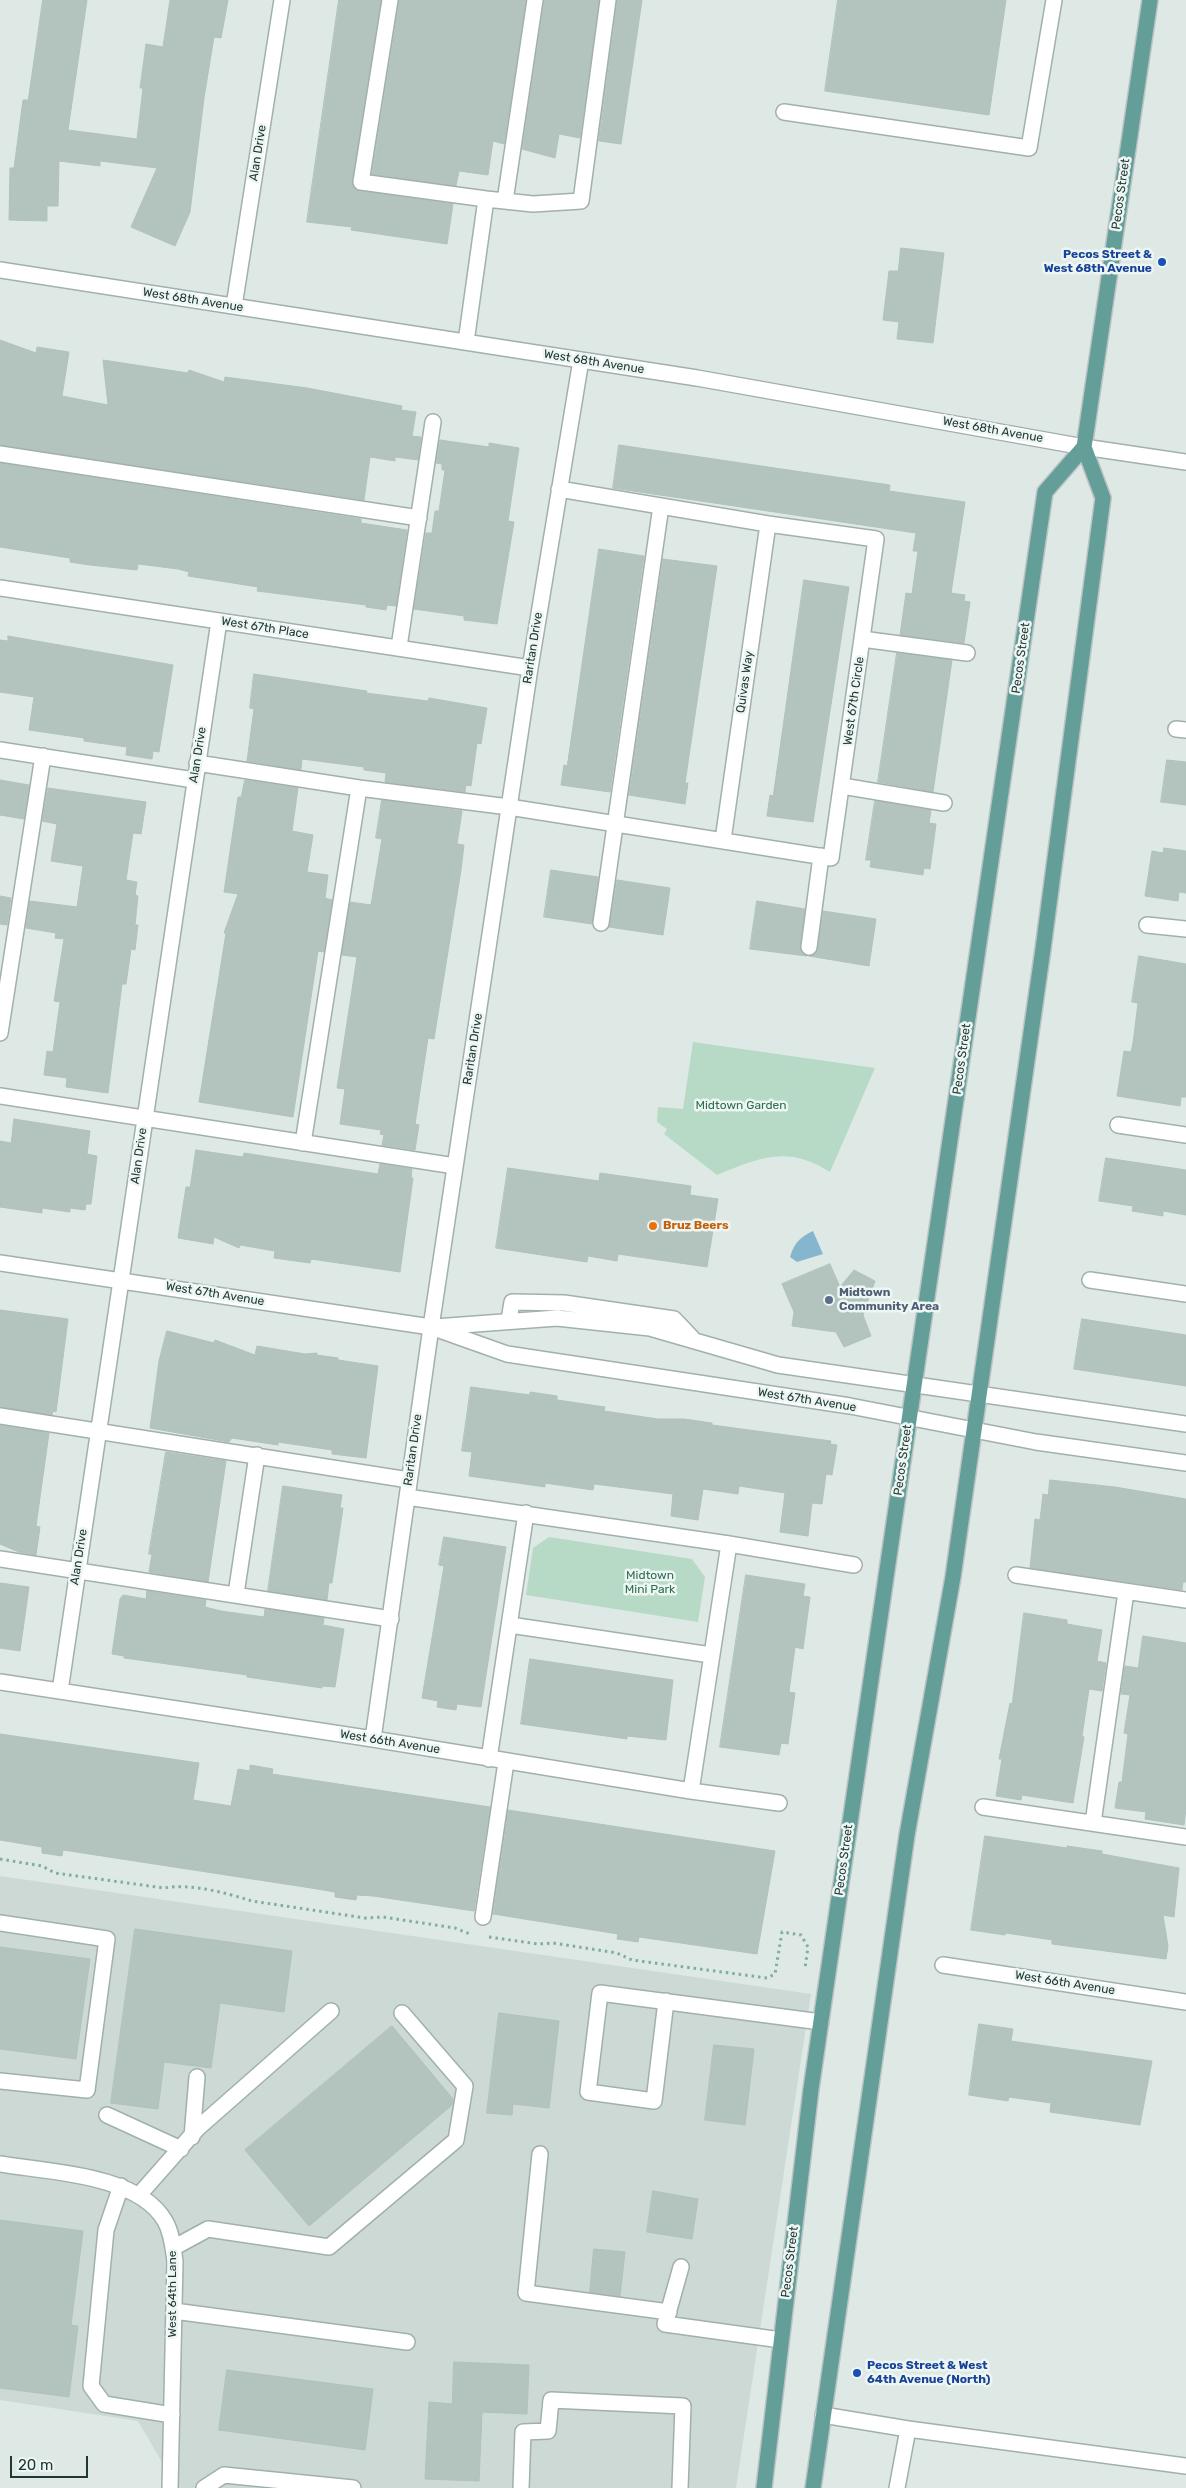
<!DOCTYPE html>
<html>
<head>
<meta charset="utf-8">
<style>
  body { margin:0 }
  #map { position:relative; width:1186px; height:2488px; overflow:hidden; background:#dee9e6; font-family:Rubik,sans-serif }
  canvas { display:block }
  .scale { position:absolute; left:10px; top:2456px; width:78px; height:22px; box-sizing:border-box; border:2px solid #203836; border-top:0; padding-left:6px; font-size:15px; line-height:18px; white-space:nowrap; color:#203836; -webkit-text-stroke:4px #eef6f3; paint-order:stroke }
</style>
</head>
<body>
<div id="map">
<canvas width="1186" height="2488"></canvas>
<div class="scale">20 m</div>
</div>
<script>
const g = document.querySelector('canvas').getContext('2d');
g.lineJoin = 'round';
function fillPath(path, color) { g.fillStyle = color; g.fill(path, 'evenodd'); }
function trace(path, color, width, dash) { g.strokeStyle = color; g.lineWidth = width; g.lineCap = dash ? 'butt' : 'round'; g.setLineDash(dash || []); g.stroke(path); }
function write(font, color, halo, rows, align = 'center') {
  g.font = font + ' Rubik,sans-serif'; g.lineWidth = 5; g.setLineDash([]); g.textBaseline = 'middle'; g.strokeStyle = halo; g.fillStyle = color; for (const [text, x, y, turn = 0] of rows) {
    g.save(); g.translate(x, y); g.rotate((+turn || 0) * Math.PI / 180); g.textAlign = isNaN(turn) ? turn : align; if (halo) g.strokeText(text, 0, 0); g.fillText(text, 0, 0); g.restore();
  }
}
fillPath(new Path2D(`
  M 0,1876 L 811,1994 L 736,2488 L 177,2488 L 138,2421 L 0,2400 Z`), '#ccd9d5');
fillPath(new Path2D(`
  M 693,1042 L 875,1068 L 830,1172 C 788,1145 760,1157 717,1175 L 664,1134 L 667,1129 L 657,1122 L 658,1107 L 683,1109 Z
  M 549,1537 L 692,1559 L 705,1577 L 698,1622 L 526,1595 L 533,1548 Z`), '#b6dac6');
fillPath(new Path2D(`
  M 813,1231 L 823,1254 L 797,1262 L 790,1257 C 794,1243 800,1237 813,1231 Z`), '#86b6ce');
const building = new Path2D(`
  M 43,0 L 87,0 L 68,130 L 137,139 L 143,88 L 140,88 L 146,44 L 163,47 L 170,0 L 228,0 L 221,38 L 214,37 L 204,98 L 190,212 L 175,246 L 131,227 L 157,168 L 100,161 L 100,166 L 59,161 L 58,206 L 47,206 L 47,221 L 9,220 L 10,168 L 14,168 L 23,100 L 28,100 Z
  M 339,0 L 381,0 L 353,186 L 360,191 L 453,204 L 447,244 L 351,230 L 352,227 L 307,222 Z
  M 399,0 L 526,0 L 504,144 L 493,141 L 488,175 L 459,171 L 456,186 L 372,174 Z
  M 544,0 L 599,0 L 580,138 L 559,134 L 555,158 L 522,149 Z
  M 617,0 L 642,0 L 621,144 L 599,141 Z
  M 838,0 L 1006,0 L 989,115 L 825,91 Z
  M 901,248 L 944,253 L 933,343 L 897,339 L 899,322 L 883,320 L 889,271 L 898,271 Z
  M 0,340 L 36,353 L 37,347 L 69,352 L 62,396 L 108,405 L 103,360 L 188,373 L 189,370 L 224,382 L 225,377 L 307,388 L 402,406 L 401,410 L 416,412 L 412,436 L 421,437 L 418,460 L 395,457 L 395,461 L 370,457 L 364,500 L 0,445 Z
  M 440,440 L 489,447 L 489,443 L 519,448 L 508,521 L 514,522 L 497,624 L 464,620 L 464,616 L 414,609 L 426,533 L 432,533 L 435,511 L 439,511 L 445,470 L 442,470 L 442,464 L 436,463 Z
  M 619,445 L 890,485 L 889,491 L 965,502 L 951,593 L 965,595 L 964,601 L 970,602 L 964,643 L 900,635 L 906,593 L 912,594 L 918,551 L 913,551 L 916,533 L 613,488 Z
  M 0,463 L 361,519 L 361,523 L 407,530 L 396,606 L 387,605 L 386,610 L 366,607 L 366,605 L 257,591 L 258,587 L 188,576 L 189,572 L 178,569 L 138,564 L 137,570 L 90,565 L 70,562 L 70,558 L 0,547 Z
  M 599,549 L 644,556 L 610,792 L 561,785 L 564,765 L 567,766 Z
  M 663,559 L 717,566 L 685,783 L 688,783 L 685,804 L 629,795 Z
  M 804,580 L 849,587 L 813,822 L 767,816 L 770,795 L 773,796 Z
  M 8,636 L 173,665 L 159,752 L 153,751 L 152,759 L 126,755 L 127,747 L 84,741 L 84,738 L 29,730 L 34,697 L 0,692 L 0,640 L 8,641 Z
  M 897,653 L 952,660 L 933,792 L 878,782 Z
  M 254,674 L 367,691 L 366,693 L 428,701 L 429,698 L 487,708 L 481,744 L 477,743 L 471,786 L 466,785 L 465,792 L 385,782 L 386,773 L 364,770 L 364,767 L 302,759 L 301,770 L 247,761 L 254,709 L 250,708 Z
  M 1167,760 L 1186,762 L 1186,805 L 1161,802 Z
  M 0,780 L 29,785 L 24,819 L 0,815 Z
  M 245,780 L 298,788 L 292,831 L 313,835 L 307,872 L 328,875 L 325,898 L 332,900 L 324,952 L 318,951 L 293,1117 L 199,1102 L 226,933 L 224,933 L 238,894 L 224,892 L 238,797 L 241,797 Z
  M 48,788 L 146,802 L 141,834 L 133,833 L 126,880 L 137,882 L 135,895 L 138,896 L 135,925 L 138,925 L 135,950 L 131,949 L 126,984 L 122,984 L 108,1093 L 66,1087 L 67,1078 L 44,1075 L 47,1051 L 53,1052 L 60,1002 L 54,1001 L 64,939 L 55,938 L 56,933 L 26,928 L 30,901 L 77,907 L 83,866 L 51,861 L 57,824 L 42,821 Z
  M 382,800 L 462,811 L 457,844 L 464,845 L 461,870 L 434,1039 L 428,1038 L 415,1124 L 419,1125 L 415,1150 L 382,1145 L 384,1135 L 380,1134 L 381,1130 L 340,1124 L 345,1089 L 337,1088 L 357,957 L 342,955 L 350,902 L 371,905 L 382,839 L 376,838 Z
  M 875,801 L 931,810 L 929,823 L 936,824 L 930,869 L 924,868 L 923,875 L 870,867 L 871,860 L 866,860 Z
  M 1164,848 L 1186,851 L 1186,893 L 1179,892 L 1178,901 L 1145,896 L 1152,851 L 1163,853 Z
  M 551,870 L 598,877 L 592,924 L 544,917 Z
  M 617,880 L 670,888 L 663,935 L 609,927 Z
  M 0,896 L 11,898 L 7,925 L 0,924 Z
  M 757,901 L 805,909 L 800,946 L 801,951 L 807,956 L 750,949 Z
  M 823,911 L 876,919 L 869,966 L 809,956 L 816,953 L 818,949 Z
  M 1139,956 L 1186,964 L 1186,1097 L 1181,1097 L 1180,1106 L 1117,1096 L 1124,1051 L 1131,1052 L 1133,1043 L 1138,1003 L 1132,1002 Z
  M 14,1119 L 90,1131 L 87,1154 L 97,1156 L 91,1204 L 86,1204 L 85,1210 L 70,1208 L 70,1212 L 42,1208 L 42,1213 L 0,1207 L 0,1141 L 11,1143 Z
  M 196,1150 L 243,1157 L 244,1153 L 378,1174 L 380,1164 L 412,1169 L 411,1178 L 413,1178 L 400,1272 L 311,1259 L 310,1263 L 274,1258 L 275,1251 L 240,1245 L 239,1248 L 214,1237 L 213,1244 L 178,1238 L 186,1187 L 190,1187 Z
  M 1106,1158 L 1186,1170 L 1186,1215 L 1163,1211 L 1163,1216 L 1132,1211 L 1133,1206 L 1099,1201 Z
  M 508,1168 L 599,1181 L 600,1173 L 691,1186 L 690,1195 L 718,1199 L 707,1267 L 618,1254 L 617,1261 L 588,1256 L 587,1262 L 496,1248 Z
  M 830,1264 L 840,1287 L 854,1270 L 875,1281 L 863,1315 L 871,1336 L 844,1347 L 836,1332 L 792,1326 L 794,1312 L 782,1284 Z
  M 0,1310 L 68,1319 L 56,1412 L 53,1411 L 52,1415 L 0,1407 Z
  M 1082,1319 L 1186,1335 L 1186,1386 L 1074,1369 Z
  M 167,1331 L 214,1343 L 215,1340 L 255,1355 L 257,1346 L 305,1354 L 317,1353 L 317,1355 L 338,1358 L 338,1360 L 378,1366 L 366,1458 L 332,1454 L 332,1450 L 278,1442 L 278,1445 L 232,1438 L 229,1442 L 150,1428 L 159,1361 Z
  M 471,1387 L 530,1395 L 530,1392 L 557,1396 L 557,1400 L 605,1407 L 604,1411 L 658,1419 L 684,1419 L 712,1423 L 712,1425 L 831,1441 L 830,1444 L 837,1445 L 832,1475 L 826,1474 L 822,1504 L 812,1503 L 808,1536 L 780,1532 L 785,1493 L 739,1486 L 738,1494 L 703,1489 L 698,1520 L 671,1516 L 673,1494 L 594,1484 L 593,1490 L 545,1483 L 545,1487 L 469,1476 L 472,1452 L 462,1451 Z
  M 0,1425 L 49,1433 L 36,1526 L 40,1527 L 36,1555 L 19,1552 L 0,1544 Z
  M 166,1452 L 226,1461 L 208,1582 L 149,1572 L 152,1554 L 149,1554 Z
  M 1050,1480 L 1115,1487 L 1186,1499 L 1186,1582 L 1183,1582 L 1182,1590 L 1030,1568 L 1035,1519 L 1040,1520 L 1043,1494 L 1048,1495 Z
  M 283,1486 L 342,1495 L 340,1508 L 343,1508 L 332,1583 L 329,1583 L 327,1600 L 268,1591 Z
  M 444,1537 L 506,1547 L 481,1707 L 457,1704 L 456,1710 L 437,1707 L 438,1701 L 422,1698 L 444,1566 L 439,1565 Z
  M 746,1575 L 805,1584 L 803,1596 L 810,1597 L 803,1649 L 795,1647 L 789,1692 L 795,1693 L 788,1744 L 781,1743 L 779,1755 L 720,1747 Z
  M 0,1583 L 29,1587 L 20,1651 L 0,1648 Z
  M 147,1591 L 206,1600 L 205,1607 L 221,1611 L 264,1617 L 265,1609 L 324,1618 L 323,1625 L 344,1629 L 335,1687 L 322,1686 L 322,1688 L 247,1677 L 247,1675 L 124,1658 L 124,1656 L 112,1654 L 120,1599 L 123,1595 L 146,1599 Z
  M 1024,1613 L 1067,1620 L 1067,1624 L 1102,1630 L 1097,1661 L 1106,1663 L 1102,1691 L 1089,1689 L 1082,1736 L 1084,1737 L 1073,1803 L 1022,1795 L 1021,1800 L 996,1796 L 1002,1759 L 999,1759 L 1010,1703 L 1012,1704 Z
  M 1143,1636 L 1186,1643 L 1186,1809 L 1184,1825 L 1145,1819 L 1146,1812 L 1115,1808 L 1119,1782 L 1122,1782 L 1128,1734 L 1124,1733 L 1130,1695 L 1121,1694 L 1125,1666 L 1138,1668 Z
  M 530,1659 L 673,1680 L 666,1740 L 627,1736 L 627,1739 L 521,1724 Z
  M 0,1734 L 199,1763 L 193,1800 L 231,1806 L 238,1769 L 250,1771 L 250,1765 L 273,1769 L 272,1774 L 490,1807 L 474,1911 L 373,1896 L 357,1895 L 356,1900 L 335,1897 L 335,1892 L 311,1888 L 63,1850 L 62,1856 L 42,1853 L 42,1847 L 0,1840 Z
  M 508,1810 L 775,1851 L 757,1954 L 639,1937 L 638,1942 L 617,1939 L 618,1934 L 493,1914 Z
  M 985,1836 L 1067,1848 L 1067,1846 L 1102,1851 L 1102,1854 L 1179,1868 L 1174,1917 L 1163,1915 L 1168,1946 L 1166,1959 L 1052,1944 L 1052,1940 L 1006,1933 L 1005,1935 L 971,1930 Z
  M 135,1929 L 292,1951 L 284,2012 L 220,2003 L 211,2068 L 164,2062 L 158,2109 L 111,2103 Z
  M 0,1947 L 90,1959 L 76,2059 L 0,2049 Z
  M 499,2013 L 559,2021 L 549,2108 L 513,2104 L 512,2115 L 487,2113 Z
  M 979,2024 L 1013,2029 L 1011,2041 L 1152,2061 L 1140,2125 L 1050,2112 L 1051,2103 L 1009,2097 L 1008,2101 L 969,2095 Z
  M 392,2026 L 453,2099 L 452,2105 L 309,2226 L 245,2150 Z
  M 714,2045 L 754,2049 L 745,2125 L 705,2120 Z
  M 653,2191 L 698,2199 L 692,2239 L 647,2232 Z
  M 0,2220 L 83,2231 L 71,2325 L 78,2326 L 69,2397 L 0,2388 Z
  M 594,2249 L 625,2252 L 620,2296 L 590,2292 Z
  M 454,2362 L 529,2365 L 527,2414 L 482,2412 L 479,2481 L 425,2479 L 429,2402 L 452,2404 Z
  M 227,2370 L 373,2389 L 365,2450 L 219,2430 Z`);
fillPath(building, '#b3c4bf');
trace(building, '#b0c2be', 1);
const minor = new Path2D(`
  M 390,0 L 361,182 L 486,199
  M 784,112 L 1029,148 L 1054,0
  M 505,201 L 535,0
  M 0,270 L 697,378 L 1084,447 L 1186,462
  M 234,306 L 282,0
  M 466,342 L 486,199 L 533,204 L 581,201 L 608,0
  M 0,454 L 419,518
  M 0,588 L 530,668
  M 862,639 L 967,653
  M 399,647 L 433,422
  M 1176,729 L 1186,730
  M 0,750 L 194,780
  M 197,763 L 359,788 L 509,807 L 831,858 L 876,539 L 768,524 L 559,489
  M 842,786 L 944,803
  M 723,840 L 768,524
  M 601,923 L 661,506
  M 1147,925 L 1186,929
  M 809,947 L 821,856
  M 0,1033 L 43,756
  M 0,1096 L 455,1166
  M 1118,1125 L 1186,1135
  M 303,1143 L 359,788
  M 0,1263 L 431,1327 L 507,1354 L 850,1406 L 1036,1442 L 1186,1463
  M 1090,1280 L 1186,1294
  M 509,1320 L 512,1302 L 564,1303 L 674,1319 L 692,1338
  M 435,1327 L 557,1318 L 650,1328 L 778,1365 L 1186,1424
  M 0,1416 L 409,1480
  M 407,1497 L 729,1544 L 854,1565
  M 0,1559 L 391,1619
  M 1016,1575 L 1186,1600
  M 236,1594 L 257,1455
  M 510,1625 L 711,1655
  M 0,1682 L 373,1739 L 691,1791 L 779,1803
  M 60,1691 L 219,621
  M 373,1739 L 431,1327 L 530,668 L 581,360
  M 489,1759 L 526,1513
  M 691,1791 L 729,1544
  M 983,1807 L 1186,1837
  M 1093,1823 L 1126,1592
  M 483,1917 L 506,1762
  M 0,1923 L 107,1939 L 87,2090 L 0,2081
  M 943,1965 L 1186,2002
  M 666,2001 L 654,2101 L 588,2092 L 600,1993 L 821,2022
  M 107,2115 L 181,2149
  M 192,2137 L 197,2077
  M 540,2154 L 526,2293 L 669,2312
  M 0,2164 C 48,2172 138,2174 165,2221 C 172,2233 173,2248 175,2261 L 170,2488
  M 121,2186 L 106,2230 L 91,2386 L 104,2404 L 172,2415
  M 139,2195 L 198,2128 L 331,2011
  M 173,2248 L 208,2229 L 329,2247 L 456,2140 L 465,2086 L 402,2013
  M 681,2267 L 665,2324 L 781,2340
  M 174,2311 L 407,2342
  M 823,2415 L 908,2429 L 897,2488
  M 908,2429 L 1186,2466
  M 204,2488 L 224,2475 L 353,2488
  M 521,2488 L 523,2432 L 548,2431 L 551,2400 L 683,2406 L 680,2488`);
const major = new Path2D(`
  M 764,2488 L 811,2089 L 1045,492 L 1084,447
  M 813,2488 L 907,1835 L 953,1577 L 1043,949 L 1103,498 L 1084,447 L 1150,0`);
trace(minor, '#a1b0ae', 18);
trace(major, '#bcc3c3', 18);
trace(new Path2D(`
  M 0,1859 L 42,1866 L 55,1873 L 164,1888 C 191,1883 226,1893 252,1901 L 365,1918 L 383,1917 L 455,1928 L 470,1934
  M 489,1937 L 538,1944 L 553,1943 L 617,1953 L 632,1960 L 767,1978 L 775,1974 L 782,1932 L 801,1935 L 808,1947 L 805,1968`), '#7faca6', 3, [2.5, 4]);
trace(minor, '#fff', 15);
trace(major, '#639e99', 15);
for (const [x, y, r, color] of [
  [1162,262,5,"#1a4fb4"],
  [653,1226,5,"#e8710a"],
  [829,1300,5,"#5c6f8a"],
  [857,2373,5,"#1a4fb4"]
]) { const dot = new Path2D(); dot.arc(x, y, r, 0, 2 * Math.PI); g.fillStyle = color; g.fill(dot); trace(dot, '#eef6f3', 2); }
write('12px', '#203836', '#eef6f3', [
  ["Alan Drive",258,153,-81],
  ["Pecos Street",1121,194,-82],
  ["West 68th Avenue",193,300,9],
  ["West 68th Avenue",594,362,9],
  ["West 68th Avenue",993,430,10],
  ["West 67th Place",265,628,9],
  ["Raritan Drive",533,648,-81],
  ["Pecos Street",1021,658,-82],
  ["Quivas Way",745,682,-82],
  ["West 67th Circle",854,701,-82],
  ["Alan Drive",198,755,-81],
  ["Raritan Drive",473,1049,-81],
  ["Pecos Street",962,1059,-82],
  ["Alan Drive",139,1156,-82],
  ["West 67th Avenue",215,1294,9],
  ["West 67th Avenue",807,1400,9],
  ["Raritan Drive",413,1450,-82],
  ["Pecos Street",903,1460,-82],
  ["Alan Drive",79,1557,-81],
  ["West 66th Avenue",390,1742,9],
  ["Pecos Street",844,1860,-82],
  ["West 66th Avenue",1065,1983,9],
  ["Pecos Street",790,2262,-83],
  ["West 64th Lane",173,2294,-90]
]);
write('bold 12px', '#164399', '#eef6f3', [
  ["Pecos Street &",1152,255],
  ["West 68th Avenue",1152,269],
  ["Pecos Street & West",867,2366,"left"],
  ["64th Avenue (North)",867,2380,"left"]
], 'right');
write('12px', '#2b6e51', '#eef6f3', [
  ["Midtown Garden",741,1106],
  ["Midtown",650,1576],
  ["Mini Park",650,1590]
]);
write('bold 12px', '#c56008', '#eef6f3', [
  ["Bruz Beers",663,1226]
], 'left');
write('bold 12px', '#4e5e75', '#eef6f3', [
  ["Midtown",839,1293],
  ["Community Area",839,1307]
], 'left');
</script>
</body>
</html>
